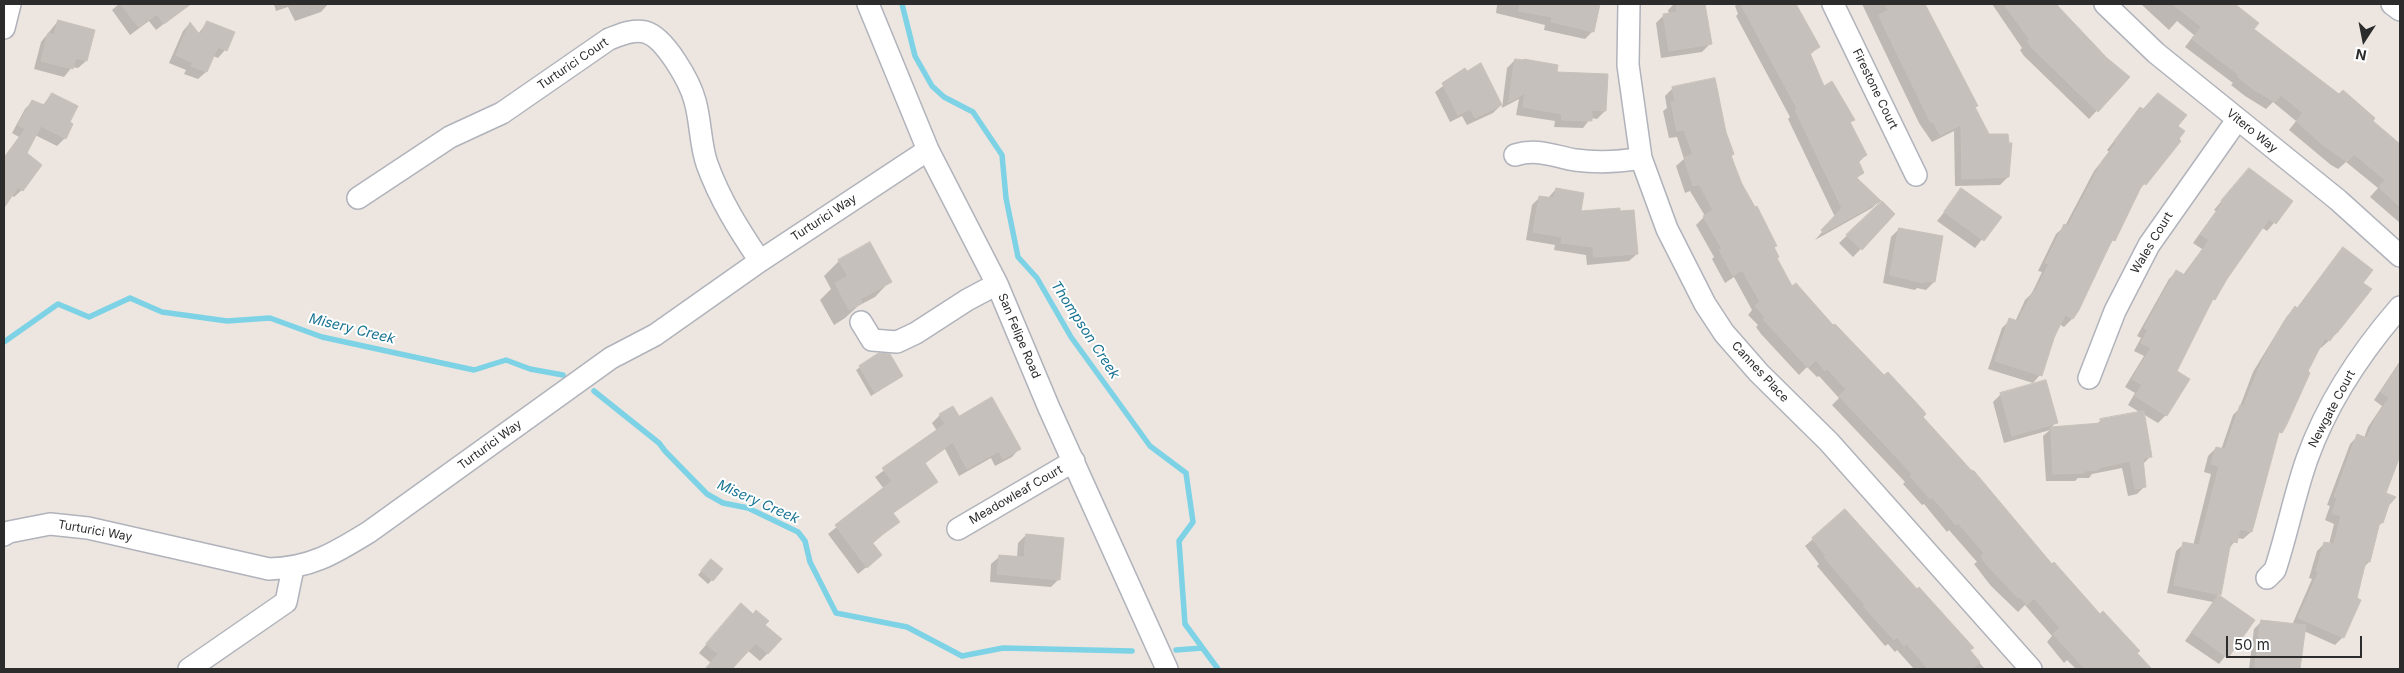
<!DOCTYPE html>
<html>
<head>
<meta charset="utf-8">
<style>
  body { margin:0 }
  #map { position:relative; width:2404px; height:673px; overflow:hidden; background:#ede6e0; font-family:Inter,sans-serif }
  canvas { display:block }
  .frame { position:absolute; inset:0; border:5px solid #2c2c2c; pointer-events:none }
  .north { position:absolute; left:2339px; top:15px; width:50px; height:50px; -webkit-text-stroke:4px #fff; paint-order:stroke; rotate:191deg; font-size:14px; font-weight:700; line-height:20px; text-align:center; color:#2c2c2c }
  .north::after { content:''; display:block; margin:auto; width:18px; height:22px; background:#2c2c2c; clip-path:polygon(50% 0,100% 100%,50% 72%,0 100%) }
  .scale { position:absolute; left:2226px; top:636px; width:136px; height:22px; box-sizing:border-box; border:2px solid #2c2c2c; border-top:0; padding-left:6px; font-size:15px; line-height:18px; white-space:nowrap; color:#2c2c2c; -webkit-text-stroke:4px #fff; paint-order:stroke }
</style>
</head>
<body>
<div id="map">
<canvas width="2404" height="673"></canvas>
<div class="frame"></div>
<div class="north">N</div>
<div class="scale">50 m</div>
</div>
<script>
const g = document.querySelector('canvas').getContext('2d');
g.lineJoin = 'round';
function fillPath(path, color) { g.fillStyle = color; g.fill(path, 'evenodd'); }
function trace(path, color, width, dash) { g.strokeStyle = color; g.lineWidth = width; g.lineCap = dash ? 'butt' : 'round'; g.setLineDash(dash || []); g.stroke(path); }
function write(font, color, halo, rows, align = 'center') {
  g.font = font + ' Inter,sans-serif'; g.lineWidth = 4; g.setLineDash([]); g.textBaseline = 'middle'; g.strokeStyle = halo; g.fillStyle = color; for (const [text, x, y, turn = 0] of rows) {
    g.save(); g.translate(x, y); g.rotate((+turn || 0) * Math.PI / 180); g.textAlign = isNaN(turn) ? turn : align; if (halo) g.strokeText(text, 0, 0); g.fillText(text, 0, 0); g.restore();
  }
}
fillPath(new Path2D(`
  M 119,4 L 175,4 L 180,11 L 156,30 L 149,21 L 130,35 L 112,10 Z
  M 274,4 L 328,4 L 321,12 L 295,21 L 288,7 L 276,11 Z
  M 1490,4 L 1599,4 L 1593,31 L 1585,39 L 1544,30 L 1545,25 L 1496,13 L 1497,5 Z
  M 1674,4 L 1704,4 L 1710,44 L 1702,52 L 1661,58 L 1656,23 L 1664,15 L 1669,14 L 1668,10 Z
  M 1737,4 L 1795,4 L 1818,47 L 1810,55 L 1823,88 L 1839,97 L 1841,96 L 1853,119 L 1850,123 L 1866,155 L 1858,163 L 1863,173 L 1856,179 L 1879,201 L 1872,208 L 1815,240 L 1835,217 L 1788,119 L 1790,117 L 1736,16 L 1738,14 L 1735,6 Z
  M 1862,4 L 1924,4 L 1976,105 L 1974,108 L 2008,177 L 2000,185 L 1955,186 L 1954,131 L 1932,142 L 1919,123 Z
  M 1992,4 L 2055,4 L 2106,59 L 2128,77 L 2089,119 L 2024,56 L 2020,50 L 2022,48 Z
  M 2141,4 L 2232,4 L 2257,23 L 2252,29 L 2371,121 L 2400,147 L 2400,223 L 2370,197 L 2378,188 L 2346,162 L 2338,169 L 2331,165 L 2289,130 L 2296,121 L 2273,102 L 2266,109 L 2245,96 L 2231,85 L 2233,83 L 2185,47 L 2194,35 L 2177,21 L 2169,30 Z
  M 58,21 L 86,61 L 78,68 L 72,67 L 64,77 L 34,69 L 41,42 Z
  M 207,22 L 225,50 L 218,58 L 213,56 L 206,72 L 198,79 L 184,74 L 186,70 L 169,63 L 183,31 L 190,23 L 198,34 Z
  M 1515,60 L 1556,73 L 1605,111 L 1597,119 L 1591,118 L 1583,128 L 1554,127 L 1555,121 L 1516,115 L 1519,99 L 1502,108 L 1507,68 Z
  M 1465,70 L 1501,105 L 1493,113 L 1467,125 L 1462,116 L 1450,122 L 1435,92 Z
  M 1673,88 L 1725,133 L 1740,184 L 1776,245 L 1773,248 L 1776,259 L 1792,288 L 1921,417 L 2052,565 L 2151,669 L 2076,669 L 2067,660 L 2064,663 L 2047,642 L 2052,636 L 2025,605 L 2018,612 L 1991,586 L 1974,564 L 1977,562 L 1949,530 L 1947,532 L 1924,504 L 1922,505 L 1903,484 L 1905,482 L 1832,405 L 1839,398 L 1819,376 L 1817,377 L 1807,367 L 1799,375 L 1761,334 L 1756,327 L 1758,325 L 1748,315 L 1752,310 L 1734,277 L 1725,283 L 1712,259 L 1714,257 L 1696,225 L 1705,216 L 1690,191 L 1685,193 L 1676,166 L 1684,159 L 1677,137 L 1669,138 L 1663,111 L 1667,108 L 1665,96 Z
  M 52,94 L 68,123 L 65,138 L 57,146 L 35,135 L 25,153 L 22,190 L 14,197 L 10,195 L 4,202 L 4,157 L 19,137 L 12,133 L 25,109 L 33,101 L 42,106 Z
  M 2140,108 L 2177,127 L 2179,141 L 2137,193 L 2072,319 L 2064,327 L 2059,324 L 2040,375 L 2033,383 L 1988,369 L 2002,328 L 2010,320 L 2015,322 L 2025,300 L 2032,293 L 2042,272 L 2038,271 L 2056,234 L 2065,226 L 2094,171 L 2109,152 L 2107,150 Z
  M 2242,177 L 2292,202 L 2267,231 L 2261,227 L 2208,305 L 2176,372 L 2188,380 L 2166,415 L 2158,423 L 2143,414 L 2151,456 L 2142,465 L 2145,486 L 2137,494 L 2128,496 L 2122,468 L 2092,474 L 2089,478 L 2078,478 L 2075,481 L 2046,481 L 2043,436 L 2050,430 L 2004,443 L 1993,402 L 2001,394 L 2056,422 L 2050,429 L 2096,425 L 2101,420 L 2141,413 L 2128,405 L 2135,393 L 2125,387 L 2144,356 L 2134,351 L 2141,338 L 2137,336 L 2169,279 L 2176,272 L 2183,275 L 2202,249 L 2193,243 L 2216,211 L 2214,210 Z
  M 1556,189 L 1579,213 L 1637,254 L 1629,261 L 1587,265 L 1586,255 L 1554,250 L 1555,245 L 1526,240 L 1532,205 L 1540,197 L 1548,198 Z
  M 1962,190 L 2000,217 L 1975,248 L 1937,221 Z
  M 1882,203 L 1894,215 L 1853,257 L 1839,243 Z
  M 1899,229 L 1934,282 L 1926,290 L 1917,288 L 1915,290 L 1883,283 L 1891,237 Z
  M 2344,248 L 2361,283 L 2370,289 L 2337,333 L 2321,348 L 2319,347 L 2277,436 L 2251,532 L 2243,539 L 2237,538 L 2229,549 L 2218,596 L 2253,621 L 2219,664 L 2185,641 L 2213,602 L 2167,593 L 2176,551 L 2184,544 L 2193,546 L 2211,474 L 2204,472 L 2208,456 L 2216,448 L 2221,450 L 2233,415 L 2239,409 L 2253,372 L 2287,316 L 2296,309 Z
  M 839,261 L 890,281 L 875,297 L 858,306 L 845,318 L 834,325 L 820,300 L 831,289 L 824,276 Z
  M 880,354 L 902,376 L 871,396 L 856,370 Z
  M 2400,361 L 2400,452 L 2384,494 L 2388,504 L 2382,523 L 2378,526 L 2369,562 L 2364,567 L 2343,637 L 2335,645 L 2304,631 L 2299,669 L 2249,669 L 2254,629 L 2262,621 L 2292,625 L 2312,579 L 2309,578 L 2317,551 L 2325,543 L 2329,544 L 2334,524 L 2325,520 L 2330,506 L 2327,505 L 2350,444 L 2358,436 L 2364,438 L 2368,427 L 2382,406 L 2374,400 Z
  M 940,415 L 958,417 L 1019,449 L 1012,457 L 995,466 L 991,458 L 959,476 L 945,449 L 924,464 L 937,482 L 892,514 L 898,522 L 872,544 L 881,555 L 858,574 L 828,534 L 884,489 L 875,477 L 937,431 L 932,423 Z
  M 1026,535 L 1059,579 L 1051,587 L 990,582 L 991,564 L 999,557 L 1017,558 L 1018,543 Z
  M 1813,539 L 1969,651 L 1985,669 L 1914,669 L 1897,650 L 1895,652 L 1888,644 L 1885,646 L 1817,566 L 1819,564 L 1805,546 Z
  M 707,564 L 712,580 L 708,584 L 698,575 Z
  M 733,613 L 764,625 L 768,653 L 760,661 L 747,650 L 729,669 L 706,669 L 711,663 L 699,653 Z`), '#0003');
trace(new Path2D(`
  M 902,4 L 915,56 L 932,86 L 944,97 L 973,112 L 1002,155 L 1006,198 L 1018,257 L 1037,278 L 1071,337 L 1150,446 L 1186,473 L 1193,522 L 1179,541 L 1185,624 L 1218,669
  M 4,342 L 58,304 L 89,317 L 130,298 L 162,312 L 227,321 L 270,318 L 322,337 L 474,370 L 506,360 L 530,369 L 563,375
  M 594,391 L 659,443 L 665,451 L 707,494 L 723,503 L 748,508 L 798,532 L 805,541 L 810,562 L 836,613 L 907,627 L 962,656 L 1003,648 L 1132,651
  M 1176,650 L 1202,648`), '#7dd3e5', 5.5);
const building = new Path2D(`
  M 121,4 L 191,4 L 164,24 L 157,14 L 139,27 Z
  M 1520,4 L 1600,4 L 1594,32 L 1551,22 L 1552,17 L 1519,11 Z
  M 1676,4 L 1705,4 L 1712,44 L 1669,51 L 1663,14 L 1677,12 Z
  M 1741,4 L 1796,4 L 1820,47 L 1810,53 L 1824,86 L 1832,81 L 1855,120 L 1850,122 L 1867,155 L 1858,160 L 1864,173 L 1856,177 L 1881,201 L 1823,233 L 1821,230 L 1842,208 L 1795,110 L 1797,109 Z
  M 1885,4 L 1925,4 L 1978,106 L 1975,107 L 1989,134 L 2008,134 L 2009,143 L 2012,143 L 2009,177 L 1962,179 L 1961,125 L 1940,135 L 1933,122 L 1931,123 L 1883,25 L 1879,15 L 1888,10 Z
  M 2004,4 L 2056,4 L 2107,58 L 2130,77 L 2098,112 L 2032,48 L 2027,41 L 2029,39 Z
  M 2173,4 L 2235,4 L 2259,23 L 2254,29 L 2339,94 L 2343,90 L 2375,118 L 2373,121 L 2400,144 L 2400,207 L 2379,187 L 2385,180 L 2354,154 L 2347,162 L 2323,145 L 2296,121 L 2303,113 L 2281,95 L 2275,102 L 2253,89 L 2238,77 L 2239,75 L 2192,39 L 2201,27 Z
  M 58,20 L 95,30 L 87,61 L 76,58 L 73,69 L 41,61 L 48,33 L 54,35 Z
  M 207,21 L 235,32 L 227,51 L 218,47 L 207,72 L 191,66 L 193,63 L 176,55 L 190,22 L 200,35 Z
  M 1515,59 L 1524,60 L 1524,59 L 1558,65 L 1557,72 L 1608,74 L 1606,111 L 1592,110 L 1592,121 L 1562,120 L 1562,114 L 1523,107 L 1525,93 L 1509,102 Z
  M 1481,63 L 1502,105 L 1475,118 L 1470,109 L 1458,115 L 1442,83 L 1465,68 L 1467,71 Z
  M 1715,78 L 1726,132 L 1734,154 L 1731,156 L 1742,184 L 1755,207 L 1757,206 L 1777,246 L 1774,247 L 1779,257 L 1777,258 L 1792,286 L 1796,283 L 1833,325 L 1835,324 L 1884,375 L 1888,372 L 1923,410 L 1926,414 L 1923,417 L 1971,470 L 1974,471 L 2052,564 L 2054,562 L 2100,614 L 2103,611 L 2140,651 L 2137,653 L 2152,669 L 2085,669 L 2053,634 L 2060,628 L 2034,598 L 2027,605 L 2020,597 L 2018,598 L 1986,564 L 1981,556 L 1984,553 L 1958,523 L 1956,525 L 1932,497 L 1930,499 L 1910,476 L 1912,474 L 1839,396 L 1846,389 L 1827,369 L 1825,371 L 1816,360 L 1808,368 L 1763,319 L 1765,317 L 1755,306 L 1760,302 L 1742,270 L 1733,276 L 1719,250 L 1722,249 L 1703,216 L 1713,210 L 1699,184 L 1693,186 L 1684,158 L 1693,154 L 1684,130 L 1677,131 L 1671,102 L 1675,101 L 1672,87 Z
  M 52,93 L 78,106 L 70,122 L 73,124 L 66,139 L 41,126 L 27,153 L 42,165 L 23,191 L 18,187 L 4,208 L 4,158 L 25,129 L 18,125 L 32,100 L 44,105 Z
  M 2158,93 L 2187,115 L 2178,126 L 2185,131 L 2179,139 L 2181,141 L 2146,185 L 2143,183 L 2115,241 L 2112,240 L 2079,310 L 2073,319 L 2065,315 L 2054,338 L 2042,376 L 1995,361 L 2009,318 L 2018,321 L 2033,291 L 2035,292 L 2049,264 L 2045,263 L 2064,224 L 2068,226 L 2102,161 L 2116,143 L 2114,141 L 2140,107 L 2143,109 Z
  M 2249,168 L 2293,201 L 2276,224 L 2269,219 L 2227,279 L 2215,300 L 2213,299 L 2177,371 L 2190,379 L 2167,416 L 2135,396 L 2142,385 L 2132,379 L 2151,348 L 2141,343 L 2148,330 L 2144,328 L 2176,270 L 2185,275 L 2209,240 L 2200,234 L 2223,202 L 2221,201 Z
  M 1556,188 L 1584,193 L 1581,211 L 1620,208 L 1620,211 L 1634,210 L 1638,254 L 1594,257 L 1593,247 L 1561,243 L 1562,237 L 1533,232 L 1539,196 L 1554,198 Z
  M 1961,188 L 2002,217 L 1984,241 L 1944,212 Z
  M 1882,201 L 1895,214 L 1862,250 L 1846,235 Z
  M 1899,228 L 1943,236 L 1935,282 L 1924,281 L 1924,283 L 1890,275 Z
  M 870,242 L 892,282 L 860,299 L 862,303 L 849,310 L 835,283 L 848,276 L 838,260 Z
  M 2343,247 L 2373,270 L 2363,283 L 2372,289 L 2337,333 L 2336,332 L 2330,341 L 2325,338 L 2308,371 L 2310,373 L 2287,424 L 2282,433 L 2279,432 L 2252,532 L 2240,529 L 2237,543 L 2231,541 L 2221,595 L 2174,585 L 2183,542 L 2199,545 L 2219,466 L 2211,464 L 2216,447 L 2225,449 L 2240,405 L 2243,407 L 2261,363 L 2283,323 L 2295,306 L 2297,308 Z
  M 879,353 L 890,354 L 903,376 L 875,393 L 859,366 Z
  M 2400,364 L 2400,456 L 2386,493 L 2396,497 L 2389,505 L 2383,523 L 2380,522 L 2370,562 L 2366,561 L 2357,598 L 2361,600 L 2344,638 L 2298,618 L 2319,571 L 2316,571 L 2324,542 L 2334,544 L 2341,516 L 2332,513 L 2337,498 L 2334,497 L 2357,434 L 2367,438 L 2376,417 L 2389,398 L 2381,392 Z
  M 2046,380 L 2058,423 L 2012,436 L 2000,393 Z
  M 992,397 L 1021,449 L 1003,459 L 999,451 L 967,469 L 953,442 L 925,463 L 938,482 L 893,513 L 900,522 L 872,542 L 882,555 L 867,568 L 835,525 L 892,481 L 882,468 L 945,424 L 939,414 L 953,406 L 959,416 Z
  M 2144,411 L 2152,457 L 2143,458 L 2146,487 L 2135,489 L 2130,461 L 2098,468 L 2098,470 L 2084,471 L 2084,473 L 2053,474 L 2051,427 L 2101,423 L 2100,419 Z
  M 1845,509 L 1917,589 L 1919,587 L 1974,648 L 1970,650 L 1980,662 L 1972,669 L 1928,669 L 1906,643 L 1904,646 L 1897,637 L 1894,640 L 1863,606 L 1865,605 L 1824,557 L 1826,556 L 1812,538 Z
  M 1026,534 L 1064,538 L 1060,580 L 997,574 L 999,555 L 1024,557 Z
  M 711,559 L 723,569 L 713,581 L 701,571 Z
  M 2219,595 L 2255,620 L 2228,658 L 2192,632 Z
  M 741,603 L 753,614 L 756,610 L 769,621 L 765,625 L 782,639 L 768,654 L 756,643 L 732,669 L 705,669 L 718,654 L 706,644 Z
  M 2261,620 L 2306,625 L 2300,669 L 2255,667 Z`);
fillPath(building, '#c5c0bc');
trace(building, '#c8c1ba', 1);
const minor = new Path2D(`
  M 868,4 L 928,150 L 997,284 L 1049,408 L 1167,669
  M 1629,4 L 1628,65 L 1641,158 L 1667,229 L 1705,304 L 1724,333 L 1759,373 L 1829,442 L 2031,669
  M 1833,4 L 1916,175
  M 2105,4 L 2156,53 L 2338,200 L 2400,256
  M 2392,4 L 2400,10
  M 4,28 L 10,4
  M 1515,155 C 1537,148 1553,156 1575,160 C 1598,163 1619,162 1641,158
  M 358,198 L 450,137 L 502,113 L 609,39 C 620,35 633,29 645,32 C 665,37 690,82 695,101 C 701,122 700,144 707,164 C 720,200 739,230 760,261
  M 861,322 L 872,340 L 897,342 L 916,333 L 967,300 L 997,284
  M 2089,378 L 2115,311 L 2149,245 L 2237,120
  M 958,529 L 1074,461
  M 4,535 L 9,532 L 50,524 L 88,528 L 269,569 C 311,568 335,553 369,532 L 611,358 L 655,335 L 760,261 L 928,150
  M 2267,578 L 2275,570 C 2287,534 2294,496 2307,459 C 2327,403 2361,352 2400,307
  M 189,669 L 286,602 L 293,568`);
trace(minor, '#b0b3bb', 24);
trace(minor, '#fff', 21);
write('12px', '#2c2c2c', '#fff', [
  ["Turturici Court",573,64,-34],
  ["Firestone Court",1875,89,64],
  ["Vitero Way",2252,131,39],
  ["Turturici Way",824,218,-33],
  ["Wales Court",2152,243,-59],
  ["San Felipe Road",1019,336,67],
  ["Cannes Place",1760,372,47],
  ["Newgate Court",2332,409,-62],
  ["Turturici Way",490,445,-36],
  ["Meadowleaf Court",1016,495,-30],
  ["Turturici Way",95,531,10]
]);
write('italic 14px', '#1a7593', '#fff', [
  ["Misery Creek",352,329,14],
  ["Thompson Creek",1085,330,57],
  ["Misery Creek",758,502,24]
]);
</script>
</body>
</html>
